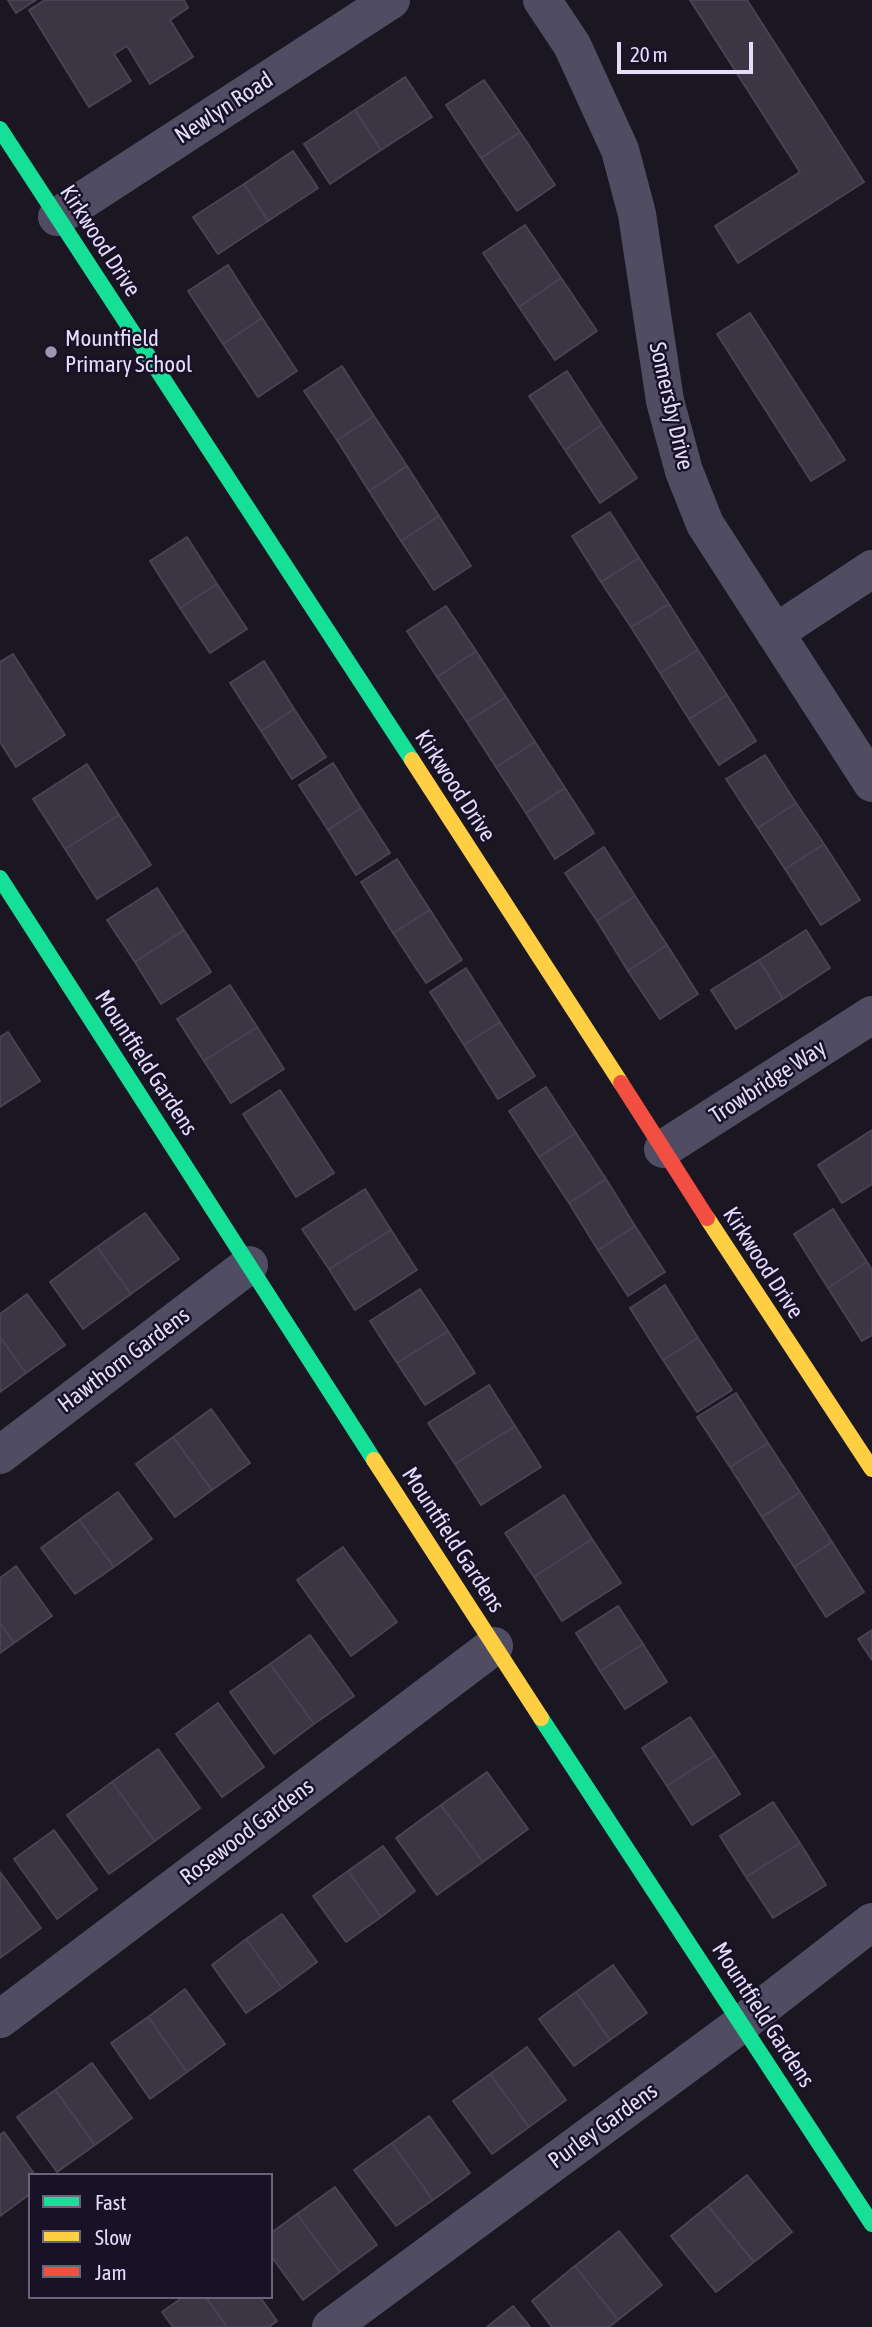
<!DOCTYPE html>
<html>
<head>
<meta charset="utf-8">
<style>
  body { margin:0 }
  #map { position:relative; width:872px; height:2327px; overflow:hidden; background:#1a1722; font-family:"Asap Condensed",sans-serif }
  canvas { display:block }
  .legend { position:absolute; left:28px; top:2173px; width:245px; height:126px; box-sizing:border-box; background:#181227; border:2px solid #69637c; margin:0; padding:9px 12px; list-style:none; font-size:21px; color:#e3dcfb }
  .legend li { display:flex; align-items:center; gap:14px; height:35px }
  .legend b { width:35px; border:2px solid #69637c }
  .scale { position:absolute; left:617px; top:42px; width:136px; height:32px; box-sizing:border-box; border:4px solid #e3dcfb; border-top:0; padding-left:9px; font-size:21px; line-height:24px; white-space:nowrap; color:#e3dcfb; -webkit-text-stroke:5px #181227; paint-order:stroke }
</style>
</head>
<body>
<div id="map">
<canvas width="872" height="2327"></canvas>
<ul class="legend">
<li><b style="height:9px;background:#16e098"></b>Fast</li>
<li><b style="height:9px;background:#ffcf43"></b>Slow</li>
<li><b style="height:9px;background:#f24e42"></b>Jam</li>
</ul>
<div class="scale">20 m</div>
</div>
<script>
const g = document.querySelector('canvas').getContext('2d');
g.lineJoin = 'round';
function fillPath(path, color) { g.fillStyle = color; g.fill(path, 'evenodd'); }
function trace(path, color, width, dash) { g.strokeStyle = color; g.lineWidth = width; g.lineCap = dash ? 'butt' : 'round'; g.setLineDash(dash || []); g.stroke(path); }
function write(font, color, halo, rows, align = 'center') {
  g.font = font + ' "Asap Condensed",sans-serif'; g.lineWidth = 5; g.setLineDash([]); g.textBaseline = 'middle'; g.strokeStyle = halo; g.fillStyle = color; for (const [text, x, y, turn = 0] of rows) {
    g.save(); g.translate(x, y); g.rotate((+turn || 0) * Math.PI / 180); g.textAlign = isNaN(turn) ? turn : align; if (halo) g.strokeText(text, 0, 0); g.fillText(text, 0, 0); g.restore();
  }
}
const building = new Path2D(`
  M 8,0 L 36,0 L 16,13 Z
  M 45,0 L 184,0 L 188,8 L 170,20 L 193,57 L 150,84 L 127,46 L 114,54 L 131,81 L 89,107 L 29,10 Z
  M 690,0 L 747,0 L 864,182 L 738,263 L 715,226 L 800,172 Z
  M 405,77 L 432,117 L 381,150 L 355,110 Z
  M 484,80 L 520,132 L 481,158 L 446,105 Z
  M 355,110 L 381,150 L 330,184 L 304,144 Z
  M 520,132 L 555,185 L 517,211 L 481,158 Z
  M 293,151 L 318,188 L 268,221 L 244,184 Z
  M 244,184 L 268,221 L 218,254 L 193,217 Z
  M 525,225 L 561,278 L 519,307 L 483,253 Z
  M 228,265 L 262,318 L 223,344 L 188,291 Z
  M 561,278 L 597,331 L 555,360 L 519,307 Z
  M 750,313 L 845,460 L 811,481 L 717,334 Z
  M 262,318 L 297,371 L 258,397 L 223,344 Z
  M 342,366 L 374,416 L 337,440 L 304,391 Z
  M 567,371 L 602,425 L 565,450 L 529,396 Z
  M 374,416 L 407,466 L 369,491 L 337,440 Z
  M 602,425 L 637,478 L 600,503 L 565,450 Z
  M 407,466 L 439,516 L 401,541 L 369,491 Z
  M 610,512 L 639,558 L 601,582 L 572,536 Z
  M 439,516 L 471,566 L 434,590 L 401,541 Z
  M 187,537 L 217,584 L 180,608 L 150,561 Z
  M 639,558 L 669,604 L 631,627 L 601,582 Z
  M 217,584 L 247,629 L 210,653 L 180,608 Z
  M 669,604 L 698,650 L 660,673 L 631,627 Z
  M 446,606 L 476,651 L 437,677 L 407,631 Z
  M 698,650 L 727,695 L 689,719 L 660,673 Z
  M 476,651 L 506,697 L 467,722 L 437,677 Z
  M 13,654 L 65,735 L 16,767 L 0,742 L 0,662 Z
  M 264,661 L 294,709 L 261,731 L 230,683 Z
  M 727,695 L 756,741 L 719,765 L 689,719 Z
  M 506,697 L 535,742 L 496,767 L 467,722 Z
  M 294,709 L 326,757 L 292,779 L 261,731 Z
  M 535,742 L 565,788 L 526,813 L 496,767 Z
  M 765,755 L 796,803 L 758,828 L 726,779 Z
  M 333,763 L 361,808 L 328,830 L 299,785 Z
  M 87,764 L 119,815 L 65,849 L 33,799 Z
  M 565,788 L 594,833 L 555,859 L 526,813 Z
  M 796,803 L 824,844 L 785,869 L 758,828 Z
  M 361,808 L 390,853 L 356,875 L 328,830 Z
  M 119,815 L 151,865 L 97,899 L 65,849 Z
  M 824,844 L 860,900 L 821,925 L 785,869 Z
  M 604,847 L 635,896 L 597,921 L 565,873 Z
  M 397,859 L 430,910 L 393,933 L 361,882 Z
  M 157,888 L 184,930 L 135,962 L 107,920 Z
  M 635,896 L 667,945 L 628,971 L 597,921 Z
  M 430,910 L 462,960 L 426,983 L 393,933 Z
  M 184,930 L 211,972 L 161,1004 L 135,962 Z
  M 806,930 L 830,968 L 783,999 L 759,960 Z
  M 667,945 L 698,994 L 660,1019 L 628,971 Z
  M 759,960 L 783,999 L 736,1029 L 711,990 Z
  M 466,968 L 500,1022 L 464,1045 L 430,992 Z
  M 230,985 L 257,1027 L 204,1061 L 177,1019 Z
  M 500,1022 L 535,1076 L 498,1099 L 464,1045 Z
  M 257,1027 L 284,1069 L 231,1103 L 204,1061 Z
  M 8,1032 L 40,1081 L 0,1107 L 0,1037 Z
  M 546,1087 L 576,1133 L 539,1157 L 509,1111 Z
  M 280,1090 L 334,1173 L 296,1197 L 243,1114 Z
  M 872,1130 L 872,1184 L 842,1203 L 818,1165 Z
  M 576,1133 L 606,1179 L 569,1203 L 539,1157 Z
  M 606,1179 L 635,1226 L 598,1250 L 569,1203 Z
  M 365,1189 L 391,1230 L 329,1269 L 302,1229 Z
  M 833,1209 L 867,1262 L 828,1288 L 794,1234 Z
  M 145,1213 L 179,1259 L 131,1294 L 97,1247 Z
  M 635,1226 L 665,1272 L 628,1296 L 598,1250 Z
  M 391,1230 L 417,1270 L 355,1310 L 329,1269 Z
  M 97,1247 L 131,1294 L 83,1329 L 50,1282 Z
  M 867,1262 L 872,1270 L 872,1335 L 862,1341 L 828,1288 Z
  M 665,1285 L 698,1338 L 663,1360 L 630,1308 Z
  M 420,1289 L 448,1331 L 397,1363 L 370,1321 Z
  M 27,1294 L 65,1345 L 26,1373 L 0,1337 L 0,1314 Z
  M 448,1331 L 475,1373 L 425,1405 L 397,1363 Z
  M 0,1337 L 26,1373 L 0,1392 Z
  M 698,1338 L 732,1390 L 697,1412 L 663,1360 Z
  M 489,1385 L 515,1426 L 455,1464 L 428,1423 Z
  M 736,1393 L 768,1443 L 730,1467 L 697,1417 Z
  M 211,1409 L 250,1463 L 212,1490 L 173,1437 Z
  M 515,1426 L 541,1467 L 481,1505 L 455,1464 Z
  M 173,1437 L 212,1490 L 175,1517 L 136,1464 Z
  M 768,1443 L 800,1492 L 762,1517 L 730,1467 Z
  M 118,1492 L 152,1539 L 114,1567 L 79,1520 Z
  M 800,1492 L 832,1542 L 794,1567 L 762,1517 Z
  M 564,1495 L 592,1539 L 534,1577 L 505,1533 Z
  M 79,1520 L 114,1567 L 75,1594 L 41,1548 Z
  M 592,1539 L 621,1583 L 562,1621 L 534,1577 Z
  M 832,1542 L 864,1592 L 826,1617 L 794,1567 Z
  M 343,1547 L 397,1622 L 351,1656 L 297,1580 Z
  M 16,1566 L 52,1616 L 14,1643 L 0,1623 L 0,1578 Z
  M 618,1606 L 643,1644 L 600,1671 L 576,1633 Z
  M 0,1623 L 14,1643 L 0,1653 Z
  M 872,1630 L 872,1660 L 858,1639 Z
  M 310,1635 L 354,1696 L 314,1724 L 270,1664 Z
  M 643,1644 L 667,1682 L 625,1709 L 600,1671 Z
  M 270,1664 L 314,1724 L 274,1754 L 230,1692 Z
  M 218,1703 L 264,1767 L 222,1797 L 176,1734 Z
  M 690,1717 L 715,1755 L 667,1786 L 642,1748 Z
  M 158,1749 L 200,1808 L 155,1841 L 112,1782 Z
  M 715,1755 L 740,1794 L 692,1825 L 667,1786 Z
  M 487,1772 L 528,1829 L 483,1862 L 441,1805 Z
  M 112,1782 L 155,1841 L 109,1874 L 67,1815 Z
  M 773,1802 L 800,1843 L 746,1877 L 720,1836 Z
  M 441,1805 L 483,1862 L 437,1895 L 396,1838 Z
  M 54,1830 L 97,1889 L 57,1919 L 14,1859 Z
  M 800,1843 L 826,1885 L 773,1918 L 746,1877 Z
  M 383,1846 L 415,1891 L 381,1917 L 348,1871 Z
  M 348,1871 L 381,1917 L 346,1942 L 313,1896 Z
  M 0,1872 L 41,1928 L 0,1958 Z
  M 282,1914 L 317,1962 L 282,1988 L 246,1939 Z
  M 246,1939 L 282,1988 L 246,2013 L 212,1965 Z
  M 613,1965 L 647,2013 L 610,2040 L 576,1992 Z
  M 185,1989 L 225,2044 L 187,2072 L 148,2017 Z
  M 576,1992 L 610,2040 L 574,2066 L 539,2019 Z
  M 148,2017 L 187,2072 L 150,2099 L 111,2043 Z
  M 527,2047 L 566,2100 L 529,2127 L 490,2074 Z
  M 92,2063 L 132,2118 L 95,2145 L 55,2090 Z
  M 490,2074 L 529,2127 L 492,2154 L 453,2101 Z
  M 55,2090 L 95,2145 L 57,2172 L 17,2117 Z
  M 429,2116 L 470,2173 L 433,2200 L 392,2143 Z
  M 4,2132 L 35,2175 L 30,2175 L 30,2194 L 0,2216 L 0,2135 Z
  M 392,2143 L 433,2200 L 396,2226 L 354,2170 Z
  M 747,2175 L 792,2232 L 754,2262 L 708,2206 Z
  M 335,2187 L 377,2245 L 340,2272 L 297,2214 Z
  M 708,2206 L 754,2262 L 716,2292 L 671,2236 Z
  M 297,2214 L 340,2272 L 303,2300 L 271,2256 L 271,2233 Z
  M 619,2231 L 662,2285 L 618,2320 L 575,2266 Z
  M 575,2266 L 618,2320 L 609,2327 L 552,2327 L 532,2301 Z
  M 183,2297 L 206,2297 L 227,2327 L 173,2327 L 162,2312 Z
  M 206,2297 L 260,2297 L 277,2321 L 269,2327 L 227,2327 Z
  M 513,2306 L 530,2327 L 487,2327 Z`);
fillPath(building, '#3a3643');
trace(building, '#484354', 2);
trace(new Path2D(`
  M 542,0 L 572,45 L 620,150 L 637,214 L 665,401 L 684,471 L 705,524 L 872,783
  M 57,217 L 391,0
  M 775,633 L 872,569
  M 663,1149 L 872,1015
  M 0,1455 L 249,1265
  M 0,2019 L 494,1646
  M 331,2327 L 741,2024 L 872,1922`), '#504d62', 38);
trace(new Path2D(`
  M 0,129 L 412,760
  M 0,878 L 374,1460
  M 541,1718 L 872,2224`), '#16e098', 16);
trace(new Path2D(`
  M 412,760 L 621,1083
  M 707,1218 L 872,1469
  M 374,1460 L 541,1718`), '#ffcf43', 16);
trace(new Path2D(`
  M 621,1083 L 707,1218`), '#f24e42', 16);
for (const [x, y, r, color] of [
  [51,352,7,"#9d97af"]
]) { const dot = new Path2D(); dot.arc(x, y, r, 0, 2 * Math.PI); g.fillStyle = color; g.fill(dot); trace(dot, '#181227', 2.5); }
write('23px', '#e3dcfb', '#181227', [
  ["Newlyn Road",224,108,-33],
  ["Kirkwood Drive",100,241,57],
  ["Somersby Drive",671,406,77],
  ["Kirkwood Drive",455,786,57],
  ["Mountfield Gardens",146,1063,57],
  ["Trowbridge Way",768,1082,-33],
  ["Kirkwood Drive",763,1263,57],
  ["Hawthorn Gardens",124,1360,-37],
  ["Mountfield Gardens",453,1540,57],
  ["Rosewood Gardens",247,1832,-37],
  ["Mountfield Gardens",763,2015,57],
  ["Purley Gardens",603,2126,-36]
]);
write('23px', '#e3dcfb', '#181227', [
  ["Mountfield",65,339],
  ["Primary School",65,365]
], 'left');
</script>
</body>
</html>
